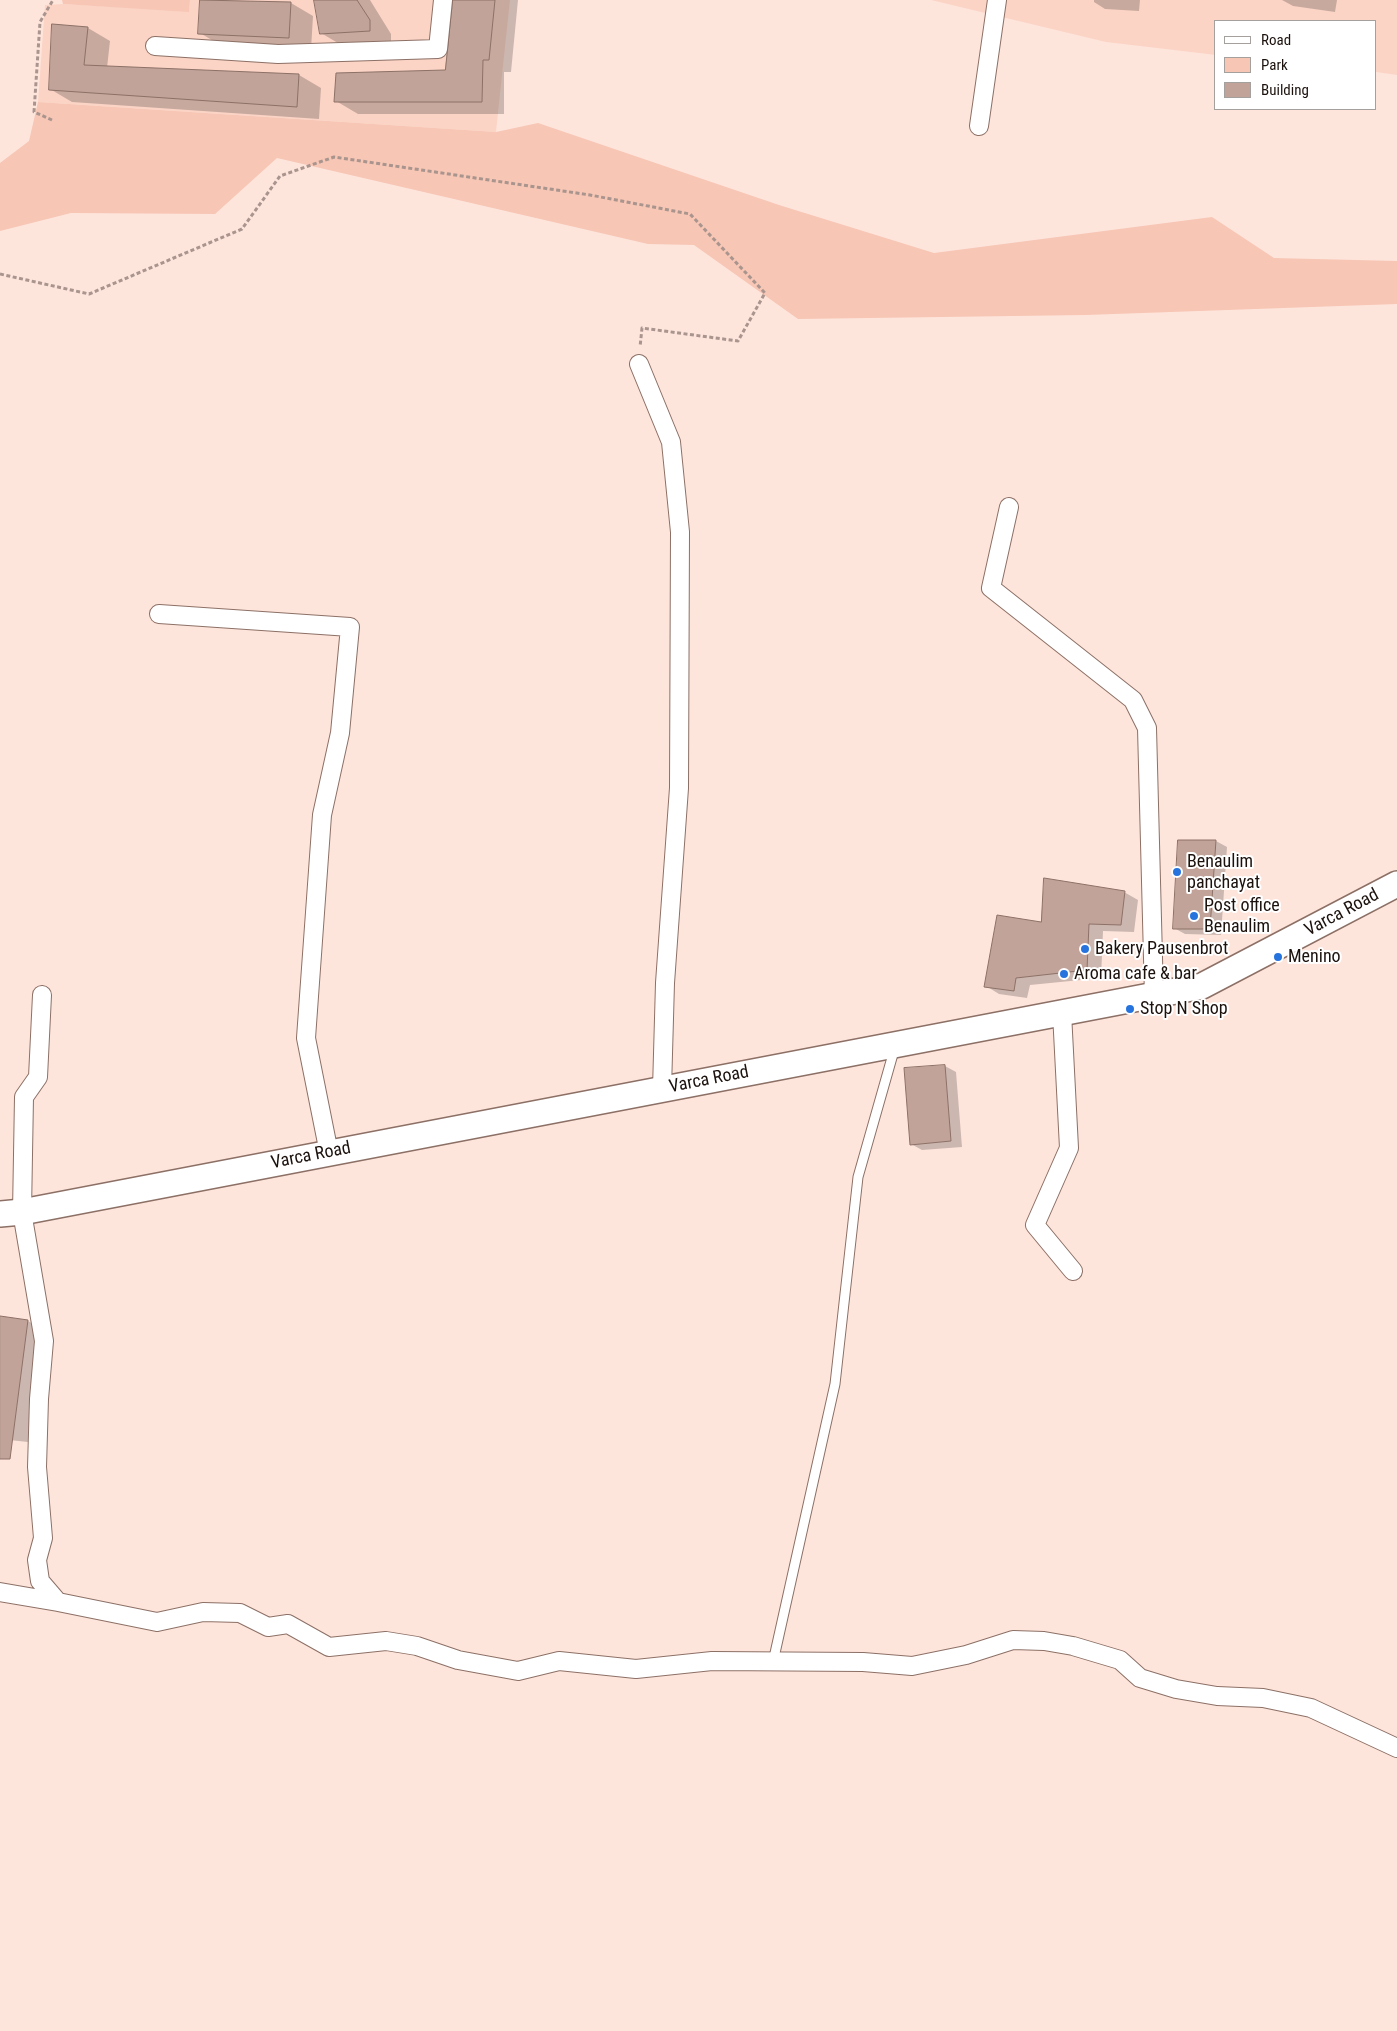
<!DOCTYPE html>
<html>
<head>
<meta charset="utf-8">
<style>
  body { margin:0 }
  #map { position:relative; width:1397px; height:2031px; overflow:hidden; background:#fee5dc; font-family:"Roboto Condensed",sans-serif }
  canvas { display:block }
  .legend { position:absolute; left:1214px; top:20px; width:162px; height:90px; box-sizing:border-box; background:#fff; border:1px solid #a4a09e; margin:0; padding:6px 9px; list-style:none; font-size:15px; color:#1b110d }
  .legend li { display:flex; align-items:center; gap:10px; height:25px }
  .legend b { width:25px; border:1px solid #a4a09e }
</style>
</head>
<body>
<div id="map">
<canvas width="1397" height="2031"></canvas>
<ul class="legend">
<li><b style="height:6px;background:#fff"></b>Road</li>
<li><b style="height:14px;background:#f7c6b5"></b>Park</li>
<li><b style="height:14px;background:#c1a399"></b>Building</li>
</ul>
</div>
<script>
const g = document.querySelector('canvas').getContext('2d');
g.lineJoin = 'round';
function fillPath(path, color) { g.fillStyle = color; g.fill(path, 'evenodd'); }
function trace(path, color, width, dash) { g.strokeStyle = color; g.lineWidth = width; g.lineCap = dash ? 'butt' : 'round'; g.setLineDash(dash || []); g.stroke(path); }
function write(font, color, halo, rows, align = 'center') {
  g.font = font + ' "Roboto Condensed",sans-serif'; g.lineWidth = 4; g.setLineDash([]); g.textBaseline = 'middle'; g.strokeStyle = halo; g.fillStyle = color; for (const [text, x, y, turn = 0] of rows) {
    g.save(); g.translate(x, y); g.rotate((+turn || 0) * Math.PI / 180); g.textAlign = isNaN(turn) ? turn : align; if (halo) g.strokeText(text, 0, 0); g.fillText(text, 0, 0); g.restore();
  }
}
fillPath(new Path2D(`
  M 190,0 L 510,0 L 496,132 L 38,102 L 45,5 L 63,4 L 189,11 Z
  M 931,0 L 1397,0 L 1397,75 L 1376,72 L 1376,21 L 1216,21 L 1216,55 L 1106,42 Z`), '#fbd4c6');
fillPath(new Path2D(`
  M 62,0 L 190,0 L 189,12 L 63,4 Z
  M 38,102 L 496,132 L 538,123 L 779,205 L 934,253 L 1212,217 L 1274,258 L 1397,261 L 1397,304 L 1086,315 L 798,319 L 694,245 L 648,244 L 277,158 L 215,214 L 71,213 L 0,231 L 0,163 L 29,141 Z`), '#f7c6b5');
fillPath(new Path2D(`
  M 202,0 L 291,3 L 313,16 L 311,50 L 222,46 L 200,33 Z
  M 315,0 L 370,0 L 391,34 L 391,43 L 343,46 L 321,33 Z
  M 454,0 L 518,0 L 511,72 L 504,72 L 504,114 L 358,114 L 336,101 L 446,72 Z
  M 1094,0 L 1140,0 L 1139,11 L 1105,9 L 1094,2 Z
  M 1282,0 L 1337,0 L 1335,12 L 1293,6 Z
  M 88,28 L 110,41 L 107,68 L 299,75 L 321,88 L 319,119 L 72,102 L 50,89 Z
  M 1179,841 L 1216,841 L 1227,847 L 1221,935 L 1185,934 L 1174,928 Z
  M 1124,892 L 1138,900 L 1134,932 L 1103,931 L 1101,978 L 1030,985 L 1027,998 L 999,994 L 986,986 L 1042,923 Z
  M 945,1066 L 956,1072 L 962,1147 L 922,1150 L 911,1144 L 906,1069 Z
  M 0,1317 L 28,1321 L 42,1329 L 28,1442 L 0,1439 Z`), '#0003');
const building = new Path2D(`
  M 200,0 L 291,2 L 289,38 L 198,34 Z
  M 314,0 L 357,0 L 370,20 L 370,31 L 320,34 Z
  M 453,0 L 495,0 L 489,60 L 483,60 L 482,102 L 334,102 L 336,73 L 445,70 Z
  M 52,24 L 88,27 L 84,65 L 299,74 L 297,107 L 49,90 Z
  M 1178,840 L 1216,840 L 1210,929 L 1173,929 Z
  M 1044,878 L 1125,891 L 1121,925 L 1089,924 L 1087,970 L 1016,978 L 1014,991 L 984,987 L 997,915 L 1041,922 Z
  M 945,1065 L 951,1141 L 910,1145 L 904,1068 Z
  M 0,1316 L 28,1320 L 10,1459 L 0,1459 Z`);
fillPath(building, '#c1a399');
trace(building, '#8d7167', 1);
const service = new Path2D(`
  M 773,1662 L 835,1384 L 858,1177 L 895,1047`);
const minor = new Path2D(`
  M 155,46 L 278,54 L 438,49 L 443,0
  M 979,126 L 997,0
  M 639,364 L 671,442 L 680,532 L 679,788 L 665,983 L 662,1089
  M 1009,507 L 991,588 L 1133,700 L 1147,728 L 1154,996
  M 159,614 L 350,627 L 340,733 L 322,815 L 306,1038 L 329,1153
  M 42,995 L 38,1077 L 24,1097 L 22,1212 L 44,1341 L 39,1399 L 37,1467 L 43,1538 L 37,1560 L 40,1581 L 58,1602 L 157,1622 L 203,1612 L 240,1613 L 268,1627 L 288,1624 L 329,1647 L 386,1641 L 417,1646 L 458,1660 L 518,1671 L 559,1661 L 636,1669 L 712,1661 L 863,1662 L 912,1666 L 966,1655 L 1013,1640 L 1044,1641 L 1073,1646 L 1120,1660 L 1140,1678 L 1176,1689 L 1217,1696 L 1263,1698 L 1311,1708 L 1397,1748
  M 1062,1013 L 1069,1148 L 1035,1225 L 1073,1271
  M 0,1592 L 58,1602`);
const secondary = new Path2D(`
  M 0,1214 L 22,1212 L 1202,986 L 1397,884`);
trace(service, '#8c7066', 11);
trace(minor, '#8c7066', 20);
trace(secondary, '#8c7066', 28);
trace(new Path2D(`
  M 52,120 L 34,112 L 40,22 L 53,0
  M 0,274 L 89,294 L 242,229 L 280,176 L 334,157 L 590,195 L 690,214 L 765,293 L 738,341 L 642,328 L 640,347`), '#a9958e', 3, [4, 2.5]);
trace(service, '#fff', 9);
trace(minor, '#fff', 18);
trace(secondary, '#fff', 25);
for (const [x, y, r, color] of [
  [1177,872,5,"#2773de"],
  [1194,916,5,"#2773de"],
  [1085,949,5,"#2773de"],
  [1278,957,5,"#2773de"],
  [1064,974,5,"#2773de"],
  [1130,1009,5,"#2773de"]
]) { const dot = new Path2D(); dot.arc(x, y, r, 0, 2 * Math.PI); g.fillStyle = color; g.fill(dot); trace(dot, '#fff', 2); }
write('18px', '#1b110d', '#fff', [
  ["Benaulim",1187,862],
  ["panchayat",1187,883],
  ["Post office",1204,906],
  ["Benaulim",1204,927],
  ["Bakery Pausenbrot",1095,949],
  ["Menino",1288,957],
  ["Aroma cafe & bar",1074,974],
  ["Stop N Shop",1140,1009]
], 'left');
write('18px', '#1b110d', '#fff', [
  ["Varca Road",1342,913,-28],
  ["Varca Road",709,1080,-11],
  ["Varca Road",311,1156,-11]
]);
</script>
</body>
</html>
